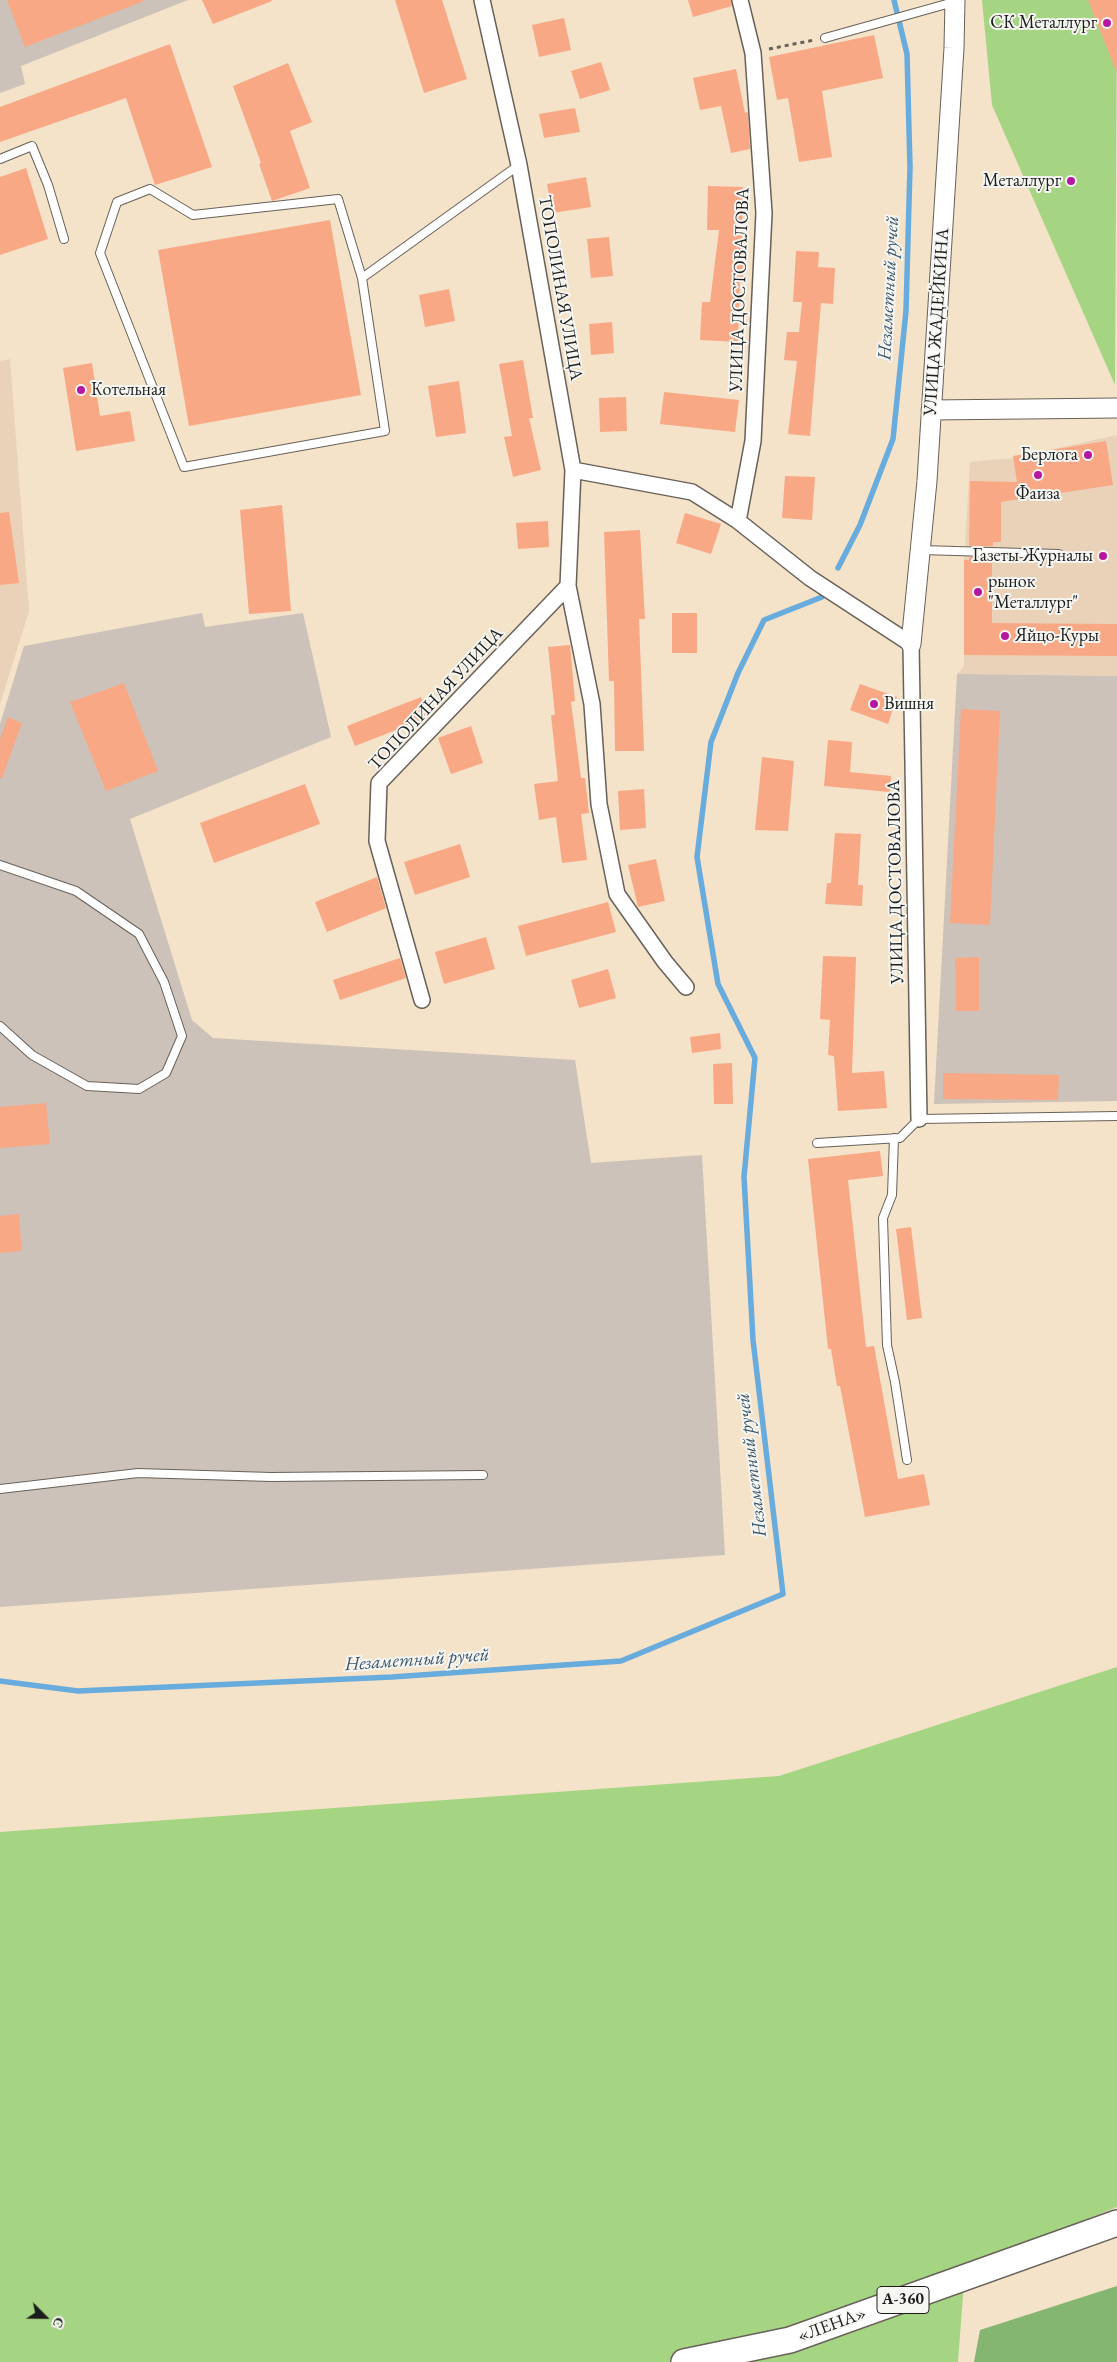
<!DOCTYPE html>
<html>
<head>
<meta charset="utf-8">
<style>
  body { margin:0 }
  #map { position:relative; width:1117px; height:2362px; overflow:hidden; background:#f4e2c9; font-family:"EB Garamond",serif }
  canvas { display:block }
  .north { position:absolute; left:20px; top:2292px; width:50px; height:50px; -webkit-text-stroke:4px #f6f6f2; paint-order:stroke; rotate:113deg; font-size:14px; font-weight:700; line-height:20px; text-align:center; color:#1c1c1c }
  .north::after { content:''; display:block; margin:auto; width:18px; height:22px; background:#1c1c1c; clip-path:polygon(50% 0,100% 100%,50% 72%,0 100%) }
</style>
</head>
<body>
<div id="map">
<canvas width="1117" height="2362"></canvas>
<div class="north">С</div>
</div>
<script>
const g = document.querySelector('canvas').getContext('2d');
g.lineJoin = 'round';
function fillPath(path, color) { g.fillStyle = color; g.fill(path, 'evenodd'); }
function trace(path, color, width, dash) { g.strokeStyle = color; g.lineWidth = width; g.lineCap = dash ? 'butt' : 'round'; g.setLineDash(dash || []); g.stroke(path); }
function write(font, color, halo, rows, align = 'center') {
  g.font = font + ' "EB Garamond",serif'; g.lineWidth = 4; g.setLineDash([]); g.textBaseline = 'middle'; g.strokeStyle = halo; g.fillStyle = color; for (const [text, x, y, turn = 0] of rows) {
    g.save(); g.translate(x, y); g.rotate((+turn || 0) * Math.PI / 180); g.textAlign = isNaN(turn) ? turn : align; if (halo) g.strokeText(text, 0, 0); g.fillText(text, 0, 0); g.restore();
  }
}
fillPath(new Path2D(`
  M 10,359 L 29,611 L 0,704 L 0,361 Z
  M 1117,435 L 1117,676 L 957,674 L 964,666 L 964,560 L 970,462 L 1014,458 Z`), '#ead2b8');
fillPath(new Path2D(`
  M 0,0 L 188,0 L 21,66 L 25,84 L 0,93 Z
  M 202,613 L 205,627 L 303,613 L 331,737 L 130,819 L 192,1020 L 213,1038 L 575,1060 L 591,1163 L 702,1155 L 725,1555 L 0,1607 L 0,724 L 24,646 Z
  M 957,674 L 1117,676 L 1117,1101 L 934,1104 Z`), '#ccc2b9');
fillPath(new Path2D(`
  M 982,0 L 1117,0 L 1115,385 L 992,105 Z
  M 1117,1667 L 1117,2207 L 965,2268 L 958,2362 L 0,2362 L 0,1832 L 779,1776 Z`), '#a5d583');
fillPath(new Path2D(`
  M 1117,2286 L 1117,2362 L 974,2362 L 980,2330 Z`), '#84b671');
trace(new Path2D(`
  M 838,568 L 860,525 L 893,439 L 906,311 L 910,167 L 907,54 L 894,0
  M 0,1681 L 78,1691 L 392,1677 L 621,1661 L 783,1594 L 753,1340 L 744,1177 L 755,1058 L 718,984 L 697,857 L 711,742 L 738,673 L 764,620 L 822,597`), '#68abdd', 5.5);
fillPath(new Path2D(`
  M 7,0 L 144,0 L 144,1 L 25,47 Z
  M 202,0 L 271,0 L 272,1 L 213,24 Z
  M 395,0 L 442,0 L 467,79 L 424,93 Z
  M 688,0 L 731,0 L 732,6 L 693,17 Z
  M 1088,0 L 1117,0 L 1117,71 L 1116,71 Z
  M 564,18 L 571,50 L 539,57 L 532,25 Z
  M 874,35 L 883,78 L 822,91 L 832,157 L 799,162 L 788,98 L 777,100 L 769,57 Z
  M 170,44 L 212,167 L 155,185 L 126,98 L 0,142 L 0,107 Z
  M 601,62 L 610,90 L 580,99 L 571,71 Z
  M 288,63 L 312,122 L 290,131 L 310,188 L 272,201 L 259,164 L 261,163 L 233,86 Z
  M 736,69 L 745,113 L 748,112 L 750,149 L 731,153 L 721,106 L 700,110 L 693,78 Z
  M 575,108 L 580,132 L 544,138 L 539,114 Z
  M 26,168 L 48,239 L 0,255 L 0,177 Z
  M 586,177 L 591,207 L 552,213 L 547,184 Z
  M 708,186 L 743,187 L 742,242 L 747,243 L 743,280 L 740,280 L 738,342 L 700,340 L 702,302 L 710,302 L 719,230 L 707,230 Z
  M 330,220 L 361,395 L 189,426 L 158,250 Z
  M 609,237 L 613,276 L 591,278 L 587,239 Z
  M 796,251 L 819,252 L 818,267 L 835,268 L 833,304 L 821,303 L 810,436 L 788,434 L 797,361 L 784,360 L 787,332 L 799,332 L 802,302 L 793,302 Z
  M 449,289 L 455,321 L 425,327 L 419,295 Z
  M 612,322 L 614,353 L 591,355 L 589,324 Z
  M 523,360 L 533,418 L 529,418 L 541,470 L 513,477 L 504,437 L 512,436 L 499,364 Z
  M 92,363 L 100,416 L 130,411 L 135,441 L 76,451 L 63,368 Z
  M 459,381 L 466,433 L 436,437 L 428,386 Z
  M 664,392 L 739,400 L 735,432 L 660,424 Z
  M 626,397 L 627,431 L 600,432 L 599,398 Z
  M 1106,441 L 1113,485 L 1001,502 L 1001,542 L 993,542 L 993,546 L 969,546 L 970,481 L 1017,482 L 1013,456 Z
  M 785,476 L 815,477 L 812,520 L 782,518 Z
  M 282,505 L 291,611 L 249,614 L 240,510 Z
  M 9,512 L 19,583 L 0,585 L 0,513 Z
  M 685,513 L 721,524 L 711,554 L 676,543 Z
  M 548,521 L 549,547 L 518,549 L 516,523 Z
  M 640,530 L 645,619 L 639,619 L 644,751 L 615,751 L 614,681 L 609,681 L 604,532 Z
  M 969,557 L 992,558 L 992,623 L 1117,624 L 1117,656 L 964,655 L 964,560 L 969,560 Z
  M 672,613 L 697,613 L 697,653 L 672,653 Z
  M 570,645 L 575,701 L 571,702 L 581,778 L 585,778 L 589,813 L 581,814 L 587,860 L 562,863 L 556,817 L 539,820 L 534,784 L 558,781 L 551,715 L 555,715 L 548,647 Z
  M 124,683 L 158,771 L 106,791 L 70,702 Z
  M 860,684 L 897,697 L 888,724 L 850,710 Z
  M 421,697 L 429,717 L 355,746 L 347,726 Z
  M 961,709 L 1000,711 L 990,925 L 950,923 Z
  M 8,717 L 22,723 L 2,778 L 0,778 L 0,739 Z
  M 471,726 L 483,763 L 451,774 L 438,738 Z
  M 828,740 L 852,742 L 850,772 L 891,776 L 890,792 L 824,786 Z
  M 762,757 L 794,761 L 788,831 L 755,830 Z
  M 305,784 L 320,824 L 214,863 L 200,823 Z
  M 644,789 L 646,828 L 620,830 L 618,791 Z
  M 835,833 L 861,834 L 858,885 L 863,885 L 862,906 L 825,904 L 827,883 L 831,883 Z
  M 460,844 L 470,877 L 415,895 L 404,862 Z
  M 656,859 L 665,901 L 638,907 L 628,865 Z
  M 377,877 L 386,908 L 327,932 L 315,902 Z
  M 608,902 L 616,932 L 526,956 L 518,926 Z
  M 486,937 L 495,969 L 444,984 L 435,952 Z
  M 823,956 L 856,957 L 852,1073 L 884,1071 L 887,1108 L 838,1111 L 834,1056 L 828,1055 L 830,1020 L 820,1019 Z
  M 979,957 L 979,1011 L 956,1011 L 955,958 Z
  M 400,958 L 406,978 L 340,1000 L 333,980 Z
  M 608,969 L 616,998 L 579,1008 L 571,980 Z
  M 720,1033 L 721,1049 L 692,1053 L 690,1037 Z
  M 732,1063 L 733,1104 L 714,1104 L 713,1064 Z
  M 943,1073 L 1059,1075 L 1058,1100 L 943,1099 Z
  M 46,1103 L 50,1144 L 0,1148 L 0,1107 Z
  M 880,1151 L 883,1176 L 848,1180 L 866,1347 L 874,1346 L 898,1479 L 924,1474 L 930,1505 L 865,1517 L 840,1386 L 837,1386 L 831,1349 L 828,1349 L 808,1159 Z
  M 19,1214 L 22,1251 L 0,1253 L 0,1216 Z
  M 911,1227 L 922,1318 L 907,1320 L 896,1229 Z`), '#f9a886');
const service = new Path2D(`
  M 825,38 L 954,2
  M 0,159 L 32,146 L 48,185 L 64,239
  M 362,278 L 338,199 L 193,215 L 150,189 L 117,202 L 100,253 L 184,467 L 385,431 L 362,278 L 519,165
  M 921,550 L 1059,554
  M 0,865 L 76,891 L 139,934 L 164,982 L 182,1036 L 166,1073 L 139,1089 L 87,1086 L 32,1055 L 0,1026
  M 894,1138 L 892,1195 L 883,1218 L 887,1345 L 895,1382 L 907,1460
  M 817,1143 L 900,1138 L 919,1119 L 1117,1116
  M 0,1489 L 138,1473 L 271,1477 L 483,1475`);
const minor = new Path2D(`
  M 573,470 L 692,492 L 738,521 L 810,578 L 911,644 L 919,1119
  M 738,521 L 753,441 L 764,213 L 753,53 L 740,0
  M 568,586 L 592,704 L 599,804 L 617,894 L 665,962 L 686,987
  M 422,1000 L 377,841 L 379,783 L 568,586 L 573,470 L 519,165 L 482,0`);
const tertiary = new Path2D(`
  M 931,410 L 1117,408
  M 911,644 L 927,481 L 954,48 L 955,0`);
const trunk = new Path2D(`
  M 684,2362 L 790,2340 L 1117,2223`);
trace(service, '#686159', 10);
trace(minor, '#686159', 18);
trace(tertiary, '#686159', 21);
trace(trunk, '#686159', 28);
trace(new Path2D(`
  M 769,49 L 814,40`), '#686159', 3, [4, 4]);
trace(service, '#fff', 8);
trace(minor, '#fff', 15);
trace(tertiary, '#fff', 19);
trace(trunk, '#fff', 25);
for (const [x, y, r, color] of [
  [1107,23,5,"#b5179e"],
  [1071,181,5,"#b5179e"],
  [81,390,5,"#b5179e"],
  [1088,455,5,"#b5179e"],
  [1038,475,5,"#b5179e"],
  [1103,556,5,"#b5179e"],
  [978,592,5,"#b5179e"],
  [1005,636,5,"#b5179e"],
  [874,704,5,"#b5179e"]
]) { const dot = new Path2D(); dot.arc(x, y, r, 0, 2 * Math.PI); g.fillStyle = color; g.fill(dot); trace(dot, '#f6f6f2', 2); }
for (const [x, y, w] of [
  [903,2300,52]
]) { const box = new Path2D(); box.roundRect(x - w / 2, y - 13.5, w, 27, 4); g.fillStyle = '#f6f6f2'; g.fill(box); trace(box, '#1c1c1c', 1); }
write('bold 16px', '#1c1c1c', null, [
  ["А-360",903,2300]
]);
write('18px', '#1c1c1c', '#f6f6f2', [
  ["СК Металлург",1097,23],
  ["Металлург",1061,181],
  ["Котельная",91,390,"left"],
  ["Берлога",1078,455],
  ["Фаиза",1038,494,"center"],
  ["Газеты Журналы",1093,556],
  ["рынок",988,582,"left"],
  ["\"Металлург\"",988,603,"left"],
  ["Яйцо-Куры",1015,636,"left"],
  ["Вишня",884,704,"left"]
], 'right');
write('18px', '#1c1c1c', '#f6f6f2', [
  ["ТОПОЛИНАЯ УЛИЦА",560,288,80],
  ["УЛИЦА ДОСТОВАЛОВА",740,290,-88],
  ["УЛИЦА ЖАДЕЙКИНА",937,322,-86],
  ["ТОПОЛИНАЯ УЛИЦА",436,699,-47],
  ["УЛИЦА ДОСТОВАЛОВА",896,882,-91],
  ["«ЛЕНА»",832,2325,-20]
]);
write('italic 19px', '#3a5569', '#f6f6f2', [
  ["Незаметный ручей",889,288,-87],
  ["Незаметный ручей",752,1465,-97],
  ["Незаметный ручей",417,1660,-4]
]);
</script>
</body>
</html>
